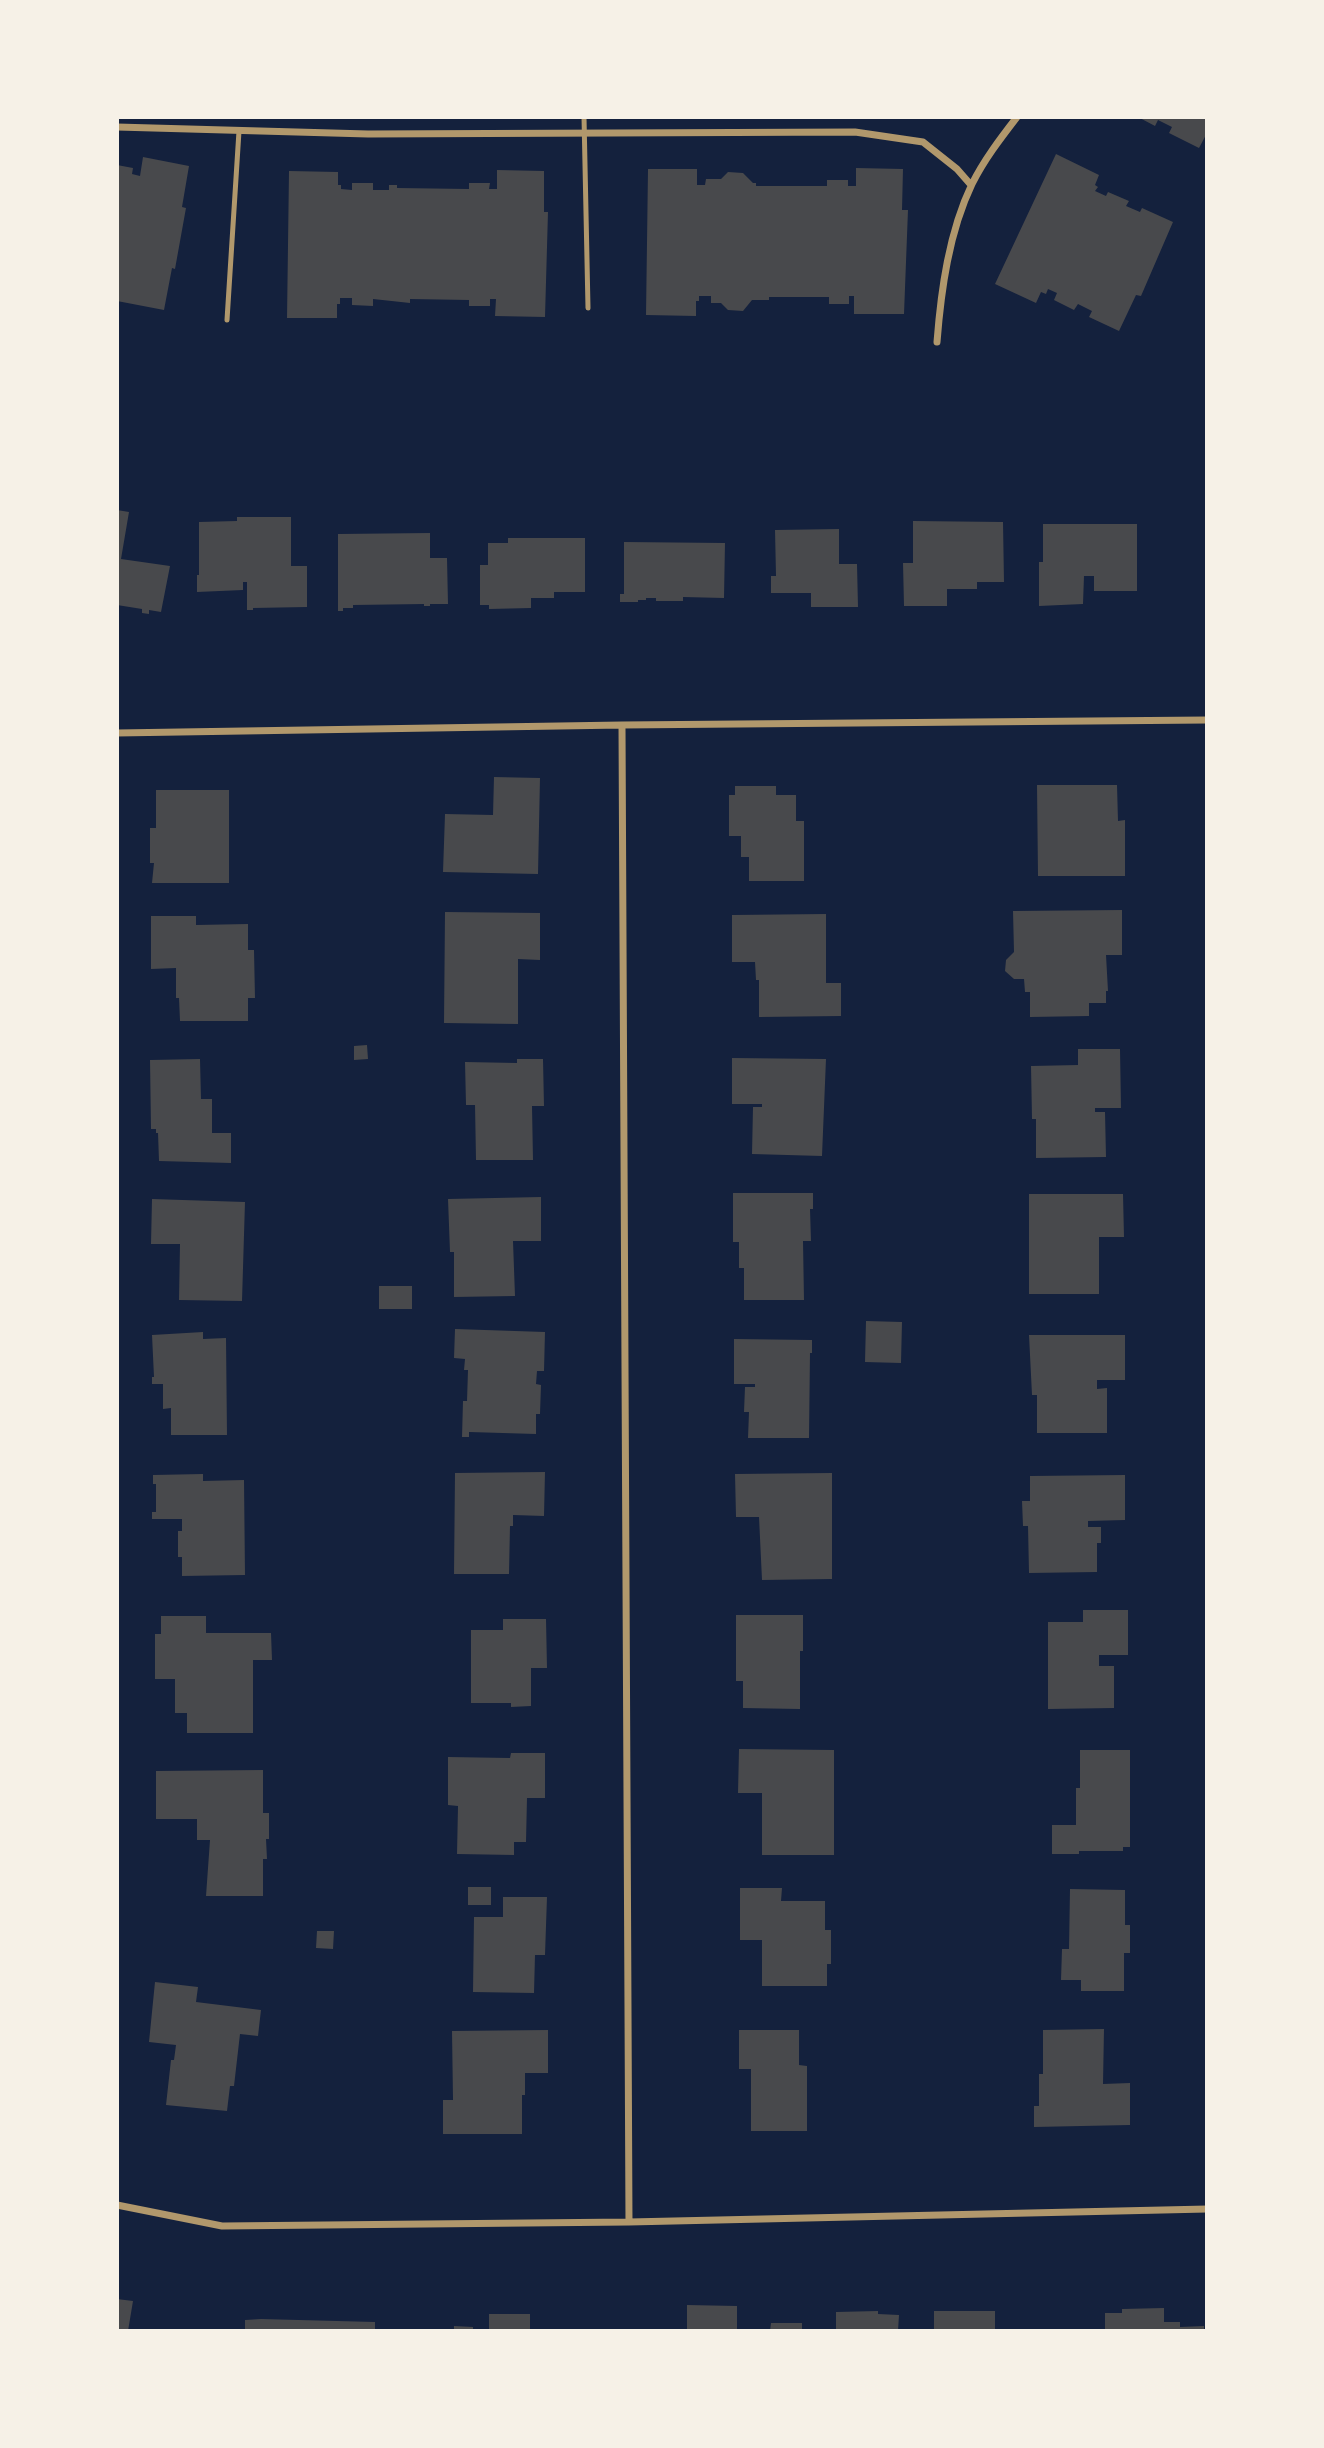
<!DOCTYPE html>
<html>
<head>
<meta charset="utf-8">
<style>
  body { margin:0 }
  #map { position:relative; width:1324px; height:2448px; overflow:hidden; background:#14213d; font-family:"DejaVu Sans",sans-serif }
  canvas { display:block }
  .frame { position:absolute; inset:0; border:119px solid #f6f1e7; pointer-events:none }
</style>
</head>
<body>
<div id="map">
<canvas width="1324" height="2448"></canvas>
<div class="frame"></div>
</div>
<script>
const g = document.querySelector('canvas').getContext('2d');
g.lineJoin = 'round';
function fillPath(path, color) { g.fillStyle = color; g.fill(path, 'evenodd'); }
function trace(path, color, width, dash) { g.strokeStyle = color; g.lineWidth = width; g.lineCap = dash ? 'butt' : 'round'; g.setLineDash(dash || []); g.stroke(path); }
fillPath(new Path2D(`
  M 1138,117 L 1207,117 L 1207,133 L 1199,148 L 1169,133 L 1172,127 L 1158,120 L 1155,126 Z
  M 1056,154 L 1099,175 L 1095,185 L 1098,187 L 1095,191 L 1106,196 L 1108,192 L 1129,201 L 1126,206 L 1140,212 L 1142,208 L 1173,222 L 1141,296 L 1136,295 L 1119,331 L 1089,317 L 1092,311 L 1078,304 L 1074,310 L 1054,300 L 1057,293 L 1048,289 L 1046,294 L 1041,292 L 1036,303 L 995,284 Z
  M 143,157 L 189,166 L 182,207 L 186,208 L 175,269 L 172,268 L 164,310 L 117,301 L 117,165 L 133,168 L 132,174 L 140,176 Z
  M 856,168 L 903,169 L 902,210 L 908,210 L 904,314 L 854,314 L 854,296 L 849,296 L 849,304 L 829,304 L 829,297 L 769,297 L 769,300 L 752,300 L 743,311 L 728,310 L 721,303 L 711,303 L 711,296 L 699,296 L 699,301 L 696,301 L 696,316 L 646,315 L 648,169 L 697,169 L 697,185 L 705,185 L 706,179 L 721,179 L 728,172 L 743,173 L 753,183 L 756,183 L 756,186 L 827,186 L 827,180 L 848,180 L 848,186 L 856,186 Z
  M 497,170 L 544,171 L 544,212 L 548,212 L 545,317 L 495,316 L 496,299 L 490,299 L 490,306 L 469,306 L 469,300 L 410,299 L 410,303 L 373,299 L 373,306 L 352,305 L 352,298 L 340,298 L 340,304 L 337,304 L 337,318 L 287,318 L 289,171 L 338,172 L 338,185 L 341,185 L 341,189 L 352,190 L 352,183 L 373,183 L 373,190 L 389,190 L 389,185 L 397,185 L 397,188 L 469,189 L 469,183 L 490,183 L 489,189 L 497,189 Z
  M 117,510 L 129,512 L 121,559 L 170,566 L 161,612 L 149,610 L 149,614 L 142,613 L 142,609 L 117,605 Z
  M 237,517 L 291,517 L 291,566 L 307,566 L 307,607 L 253,608 L 253,610 L 247,610 L 247,582 L 243,582 L 243,590 L 197,592 L 197,575 L 199,575 L 199,522 L 237,521 Z
  M 913,521 L 1003,522 L 1004,582 L 977,582 L 977,589 L 947,589 L 947,606 L 904,606 L 903,563 L 913,563 Z
  M 1043,524 L 1137,524 L 1137,591 L 1094,591 L 1094,576 L 1084,576 L 1083,604 L 1039,606 L 1039,562 L 1043,562 Z
  M 839,529 L 839,564 L 857,564 L 858,607 L 811,607 L 811,593 L 771,593 L 771,576 L 776,576 L 775,530 Z
  M 430,533 L 430,558 L 447,558 L 448,604 L 430,604 L 430,606 L 424,606 L 424,604 L 353,605 L 353,608 L 343,608 L 343,611 L 338,611 L 338,534 Z
  M 508,538 L 585,538 L 585,592 L 554,592 L 554,598 L 531,598 L 531,608 L 489,609 L 489,605 L 480,605 L 480,565 L 488,565 L 488,543 L 508,543 Z
  M 624,542 L 725,543 L 724,598 L 683,597 L 683,601 L 656,601 L 656,598 L 646,598 L 646,600 L 638,600 L 638,602 L 620,602 L 620,594 L 624,594 Z
  M 494,777 L 540,778 L 538,874 L 443,872 L 445,814 L 493,815 Z
  M 1037,785 L 1117,785 L 1118,821 L 1125,820 L 1125,876 L 1038,876 Z
  M 735,786 L 776,786 L 776,795 L 796,795 L 796,821 L 804,821 L 804,881 L 749,881 L 749,857 L 741,857 L 741,836 L 729,836 L 729,795 L 735,795 Z
  M 156,790 L 229,790 L 229,883 L 152,883 L 154,863 L 150,863 L 150,828 L 156,828 Z
  M 1122,910 L 1122,955 L 1106,955 L 1108,991 L 1106,991 L 1106,1003 L 1089,1003 L 1089,1016 L 1030,1017 L 1030,992 L 1025,992 L 1024,979 L 1014,979 L 1005,971 L 1006,960 L 1014,952 L 1013,911 Z
  M 445,912 L 540,913 L 540,960 L 518,959 L 518,1024 L 444,1023 Z
  M 826,914 L 826,983 L 841,983 L 841,1016 L 759,1017 L 759,980 L 756,980 L 755,962 L 732,962 L 732,915 Z
  M 151,916 L 196,916 L 196,925 L 248,924 L 248,950 L 254,950 L 255,998 L 248,998 L 248,1021 L 180,1021 L 179,998 L 176,998 L 176,968 L 151,969 Z
  M 367,1045 L 368,1059 L 354,1060 L 354,1046 Z
  M 1078,1049 L 1120,1049 L 1121,1108 L 1095,1108 L 1095,1112 L 1105,1112 L 1106,1157 L 1036,1158 L 1036,1119 L 1032,1119 L 1031,1066 L 1078,1065 Z
  M 732,1058 L 826,1059 L 822,1156 L 752,1154 L 753,1107 L 762,1107 L 762,1104 L 732,1104 Z
  M 200,1059 L 201,1099 L 212,1099 L 212,1133 L 231,1133 L 231,1163 L 159,1161 L 158,1133 L 156,1133 L 156,1129 L 151,1129 L 150,1060 Z
  M 517,1059 L 543,1059 L 544,1106 L 532,1106 L 533,1160 L 476,1160 L 475,1105 L 466,1105 L 465,1062 L 517,1063 Z
  M 733,1193 L 813,1193 L 813,1209 L 810,1209 L 811,1241 L 803,1241 L 804,1300 L 744,1300 L 744,1268 L 739,1268 L 739,1242 L 733,1242 Z
  M 1029,1194 L 1123,1194 L 1124,1237 L 1099,1237 L 1099,1294 L 1029,1294 Z
  M 541,1197 L 541,1241 L 513,1241 L 515,1296 L 454,1297 L 454,1252 L 450,1252 L 448,1199 Z
  M 152,1199 L 245,1202 L 242,1301 L 179,1300 L 180,1244 L 151,1244 Z
  M 379,1286 L 412,1286 L 412,1309 L 379,1309 Z
  M 866,1321 L 902,1322 L 901,1363 L 865,1362 Z
  M 455,1329 L 545,1332 L 544,1371 L 537,1371 L 536,1384 L 541,1385 L 540,1414 L 536,1414 L 536,1434 L 469,1432 L 469,1437 L 462,1437 L 463,1401 L 467,1401 L 468,1370 L 464,1370 L 465,1359 L 454,1358 Z
  M 203,1332 L 203,1339 L 226,1338 L 227,1435 L 171,1435 L 171,1408 L 163,1409 L 163,1384 L 152,1384 L 152,1377 L 154,1377 L 152,1335 Z
  M 1029,1335 L 1125,1335 L 1125,1380 L 1097,1380 L 1097,1389 L 1107,1388 L 1107,1433 L 1037,1433 L 1037,1395 L 1032,1395 Z
  M 734,1339 L 812,1340 L 812,1353 L 810,1353 L 809,1438 L 748,1438 L 749,1412 L 744,1412 L 745,1387 L 755,1387 L 755,1384 L 734,1384 Z
  M 545,1472 L 544,1516 L 513,1515 L 513,1526 L 510,1526 L 509,1574 L 454,1574 L 455,1473 Z
  M 832,1473 L 832,1579 L 762,1580 L 759,1517 L 736,1517 L 735,1474 Z
  M 203,1474 L 203,1481 L 244,1480 L 245,1575 L 182,1576 L 182,1557 L 178,1557 L 178,1531 L 182,1531 L 182,1519 L 152,1519 L 152,1512 L 156,1512 L 156,1484 L 153,1484 L 153,1475 Z
  M 1125,1475 L 1125,1520 L 1088,1521 L 1088,1527 L 1101,1527 L 1101,1543 L 1097,1543 L 1097,1572 L 1029,1573 L 1028,1526 L 1023,1526 L 1022,1501 L 1030,1501 L 1030,1476 Z
  M 1083,1610 L 1128,1610 L 1128,1655 L 1099,1655 L 1099,1666 L 1114,1666 L 1114,1708 L 1048,1709 L 1048,1622 L 1083,1622 Z
  M 736,1615 L 803,1615 L 803,1651 L 800,1651 L 800,1709 L 743,1708 L 743,1681 L 736,1681 Z
  M 161,1616 L 206,1616 L 206,1633 L 271,1633 L 272,1660 L 253,1660 L 253,1733 L 187,1733 L 187,1713 L 175,1713 L 175,1679 L 155,1679 L 155,1634 L 161,1634 Z
  M 503,1619 L 546,1619 L 547,1668 L 531,1668 L 531,1706 L 511,1707 L 511,1703 L 471,1703 L 471,1630 L 503,1630 Z
  M 739,1749 L 834,1750 L 834,1855 L 762,1855 L 762,1793 L 738,1793 Z
  M 1080,1750 L 1130,1750 L 1130,1847 L 1123,1847 L 1123,1851 L 1079,1851 L 1079,1854 L 1052,1854 L 1052,1825 L 1076,1825 L 1076,1788 L 1080,1788 Z
  M 511,1753 L 545,1753 L 545,1798 L 527,1798 L 526,1842 L 514,1842 L 514,1855 L 457,1854 L 458,1806 L 448,1805 L 448,1757 L 510,1758 Z
  M 263,1770 L 263,1813 L 269,1813 L 269,1839 L 266,1839 L 267,1859 L 263,1859 L 263,1896 L 206,1896 L 210,1840 L 197,1840 L 197,1819 L 156,1819 L 156,1771 Z
  M 468,1887 L 491,1887 L 491,1905 L 468,1905 Z
  M 740,1888 L 782,1888 L 781,1901 L 825,1901 L 825,1930 L 831,1930 L 831,1964 L 827,1964 L 827,1986 L 762,1986 L 762,1940 L 740,1940 Z
  M 1070,1889 L 1125,1890 L 1125,1925 L 1130,1925 L 1130,1953 L 1124,1953 L 1124,1991 L 1081,1991 L 1081,1980 L 1061,1980 L 1062,1949 L 1069,1949 Z
  M 503,1897 L 547,1897 L 545,1955 L 535,1955 L 534,1993 L 473,1992 L 474,1917 L 503,1917 Z
  M 317,1931 L 334,1931 L 333,1949 L 316,1948 Z
  M 155,1982 L 198,1987 L 196,2002 L 261,2010 L 258,2036 L 240,2034 L 234,2086 L 230,2086 L 227,2111 L 166,2105 L 171,2060 L 174,2060 L 176,2045 L 149,2042 Z
  M 1104,2029 L 1103,2084 L 1130,2083 L 1130,2125 L 1034,2127 L 1034,2106 L 1039,2106 L 1039,2074 L 1043,2074 L 1043,2030 Z
  M 548,2030 L 548,2073 L 525,2073 L 525,2095 L 522,2095 L 522,2134 L 443,2134 L 443,2100 L 453,2100 L 452,2031 Z
  M 739,2030 L 799,2030 L 799,2065 L 807,2066 L 807,2131 L 751,2131 L 751,2069 L 739,2069 Z
  M 117,2299 L 133,2301 L 128,2331 L 117,2331 Z
  M 687,2305 L 737,2306 L 737,2331 L 687,2331 Z
  M 1164,2308 L 1164,2322 L 1180,2322 L 1180,2327 L 1204,2326 L 1204,2331 L 1105,2331 L 1105,2313 L 1122,2313 L 1122,2309 Z
  M 878,2311 L 878,2314 L 899,2315 L 898,2331 L 836,2331 L 836,2312 Z
  M 934,2311 L 995,2311 L 995,2331 L 934,2331 Z
  M 489,2314 L 530,2314 L 530,2331 L 489,2331 Z
  M 261,2319 L 375,2322 L 375,2331 L 245,2331 L 245,2320 Z
  M 771,2323 L 802,2323 L 802,2331 L 770,2331 Z
  M 454,2326 L 473,2327 L 473,2331 L 454,2331 Z`), '#48494c');
trace(new Path2D(`
  M 584,117 L 588,308
  M 227,320 L 239,131`), '#b1986c', 5);
trace(new Path2D(`
  M 117,127 L 368,134 L 855,132 L 923,142 L 957,169 L 971,185
  M 937,342 C 941,290 949,232 972,184 C 984,160 1000,139 1017,117
  M 622,725 L 629,2222
  M 117,733 L 622,725 L 1207,720
  M 117,2205 L 222,2226 L 629,2222 L 1207,2209`), '#b1986c', 7);
</script>
</body>
</html>
